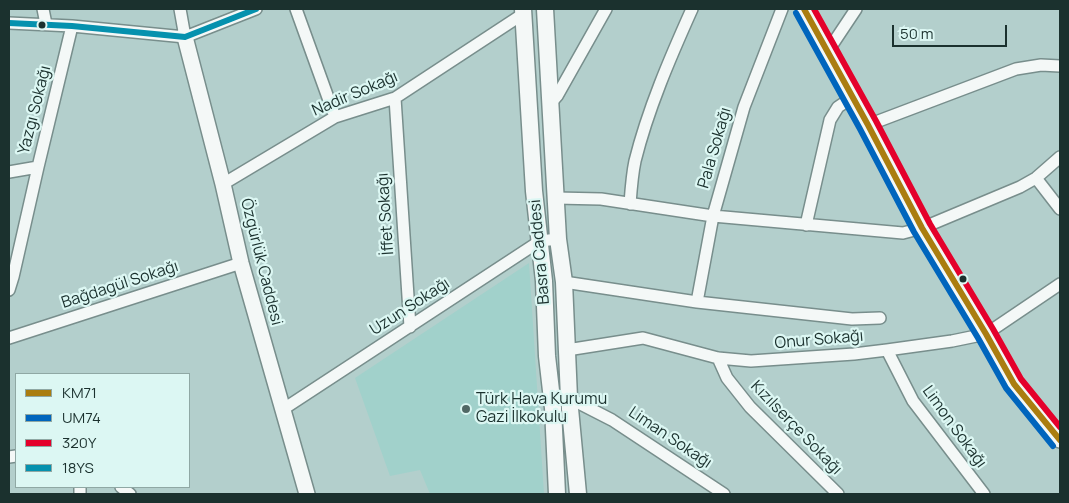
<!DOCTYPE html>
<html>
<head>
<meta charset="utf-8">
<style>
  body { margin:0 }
  #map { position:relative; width:1069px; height:503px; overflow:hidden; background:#b3cfcc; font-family:Manrope,sans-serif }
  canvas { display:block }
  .frame { position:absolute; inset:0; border:10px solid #1b312e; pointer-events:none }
  .legend { position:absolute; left:15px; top:373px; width:175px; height:115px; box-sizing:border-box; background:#dcf7f3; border:1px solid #8fa8a4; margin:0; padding:6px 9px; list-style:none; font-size:15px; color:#1b312e }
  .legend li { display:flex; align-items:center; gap:10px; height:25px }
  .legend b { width:25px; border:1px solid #8fa8a4 }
  .scale { position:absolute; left:892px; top:25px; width:115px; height:22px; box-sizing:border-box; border:2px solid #1b312e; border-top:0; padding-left:6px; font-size:15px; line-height:18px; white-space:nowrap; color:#1b312e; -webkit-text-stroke:4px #dcf7f3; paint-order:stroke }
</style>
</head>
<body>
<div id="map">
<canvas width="1069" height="503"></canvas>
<div class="frame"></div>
<ul class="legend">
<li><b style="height:6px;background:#aa7d10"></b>KM71</li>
<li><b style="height:6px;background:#0065bd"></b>UM74</li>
<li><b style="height:6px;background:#e4002b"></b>320Y</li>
<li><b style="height:6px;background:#0591ae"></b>18YS</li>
</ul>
<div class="scale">50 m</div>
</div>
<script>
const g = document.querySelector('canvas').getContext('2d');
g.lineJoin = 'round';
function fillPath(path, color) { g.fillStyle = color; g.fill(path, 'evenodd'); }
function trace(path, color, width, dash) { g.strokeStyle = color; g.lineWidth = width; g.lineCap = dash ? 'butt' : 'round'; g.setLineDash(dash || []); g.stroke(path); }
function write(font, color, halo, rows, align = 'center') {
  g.font = font + ' Manrope,sans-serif'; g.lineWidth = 4.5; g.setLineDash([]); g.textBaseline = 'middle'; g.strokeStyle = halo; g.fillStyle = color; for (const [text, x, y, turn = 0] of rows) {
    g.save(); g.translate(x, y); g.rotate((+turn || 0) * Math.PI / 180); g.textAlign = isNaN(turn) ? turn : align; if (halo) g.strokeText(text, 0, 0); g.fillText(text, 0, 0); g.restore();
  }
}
fillPath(new Path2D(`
  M 529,263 L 544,494 L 430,494 L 420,470 L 390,476 L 355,378 Z`), '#a1d1cb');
const minor = new Path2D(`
  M 43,9 L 46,24
  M 180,9 L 185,37
  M 296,9 L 335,117
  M 9,23 L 72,26 L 185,37 L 256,9
  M 828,51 L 856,9
  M 395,98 L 410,327
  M 550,104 L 557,96 L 606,9
  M 868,125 L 1016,69 L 1041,65 L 1060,66
  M 9,172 L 38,167
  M 1036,178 L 1060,209
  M 223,184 L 335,117 L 395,98 L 523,14
  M 556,198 L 601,199 L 713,216 L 903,233 L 922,228 L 1020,187 L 1036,178 L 1060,157
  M 630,204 C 631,190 632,175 635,161 C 648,109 670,58 692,9
  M 806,225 L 830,120 L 838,107 L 853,97
  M 564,282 L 697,302 L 852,319 L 880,318
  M 9,290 L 13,277 L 38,167 L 72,26
  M 697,302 L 713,216 L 744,107 L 782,9
  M 9,338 L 241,263
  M 567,350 L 643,338 L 718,358 L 751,361 L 854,354 L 887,350 L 952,341 L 986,334 L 1060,284
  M 887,350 L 913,401 L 984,494
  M 718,358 L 727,378 L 750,407 L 838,494
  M 569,398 L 612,420 L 724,494
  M 282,410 L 540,241 L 558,239
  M 9,457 L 16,456
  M 80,487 L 80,494
  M 121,487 L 130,494`);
const tertiary = new Path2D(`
  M 804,9 L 868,125 L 922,228 L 986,334 L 1014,384 L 1060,440
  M 185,37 L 223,184 L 241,263 L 307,494`);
const secondary = new Path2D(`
  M 523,9 L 534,191 L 544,281 L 547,356 L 553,408 L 557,494
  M 545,9 L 558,239 L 564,282 L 569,398 L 578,494`);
trace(minor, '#788e8c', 14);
trace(tertiary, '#788e8c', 18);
trace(secondary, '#788e8c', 19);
trace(minor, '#f4f8f7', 11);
trace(tertiary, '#f4f8f7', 15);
trace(secondary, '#f4f8f7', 16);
trace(new Path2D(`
  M 804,9 L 868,125 L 922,228 L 986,334 L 1014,384 L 1060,440`), '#aa7d10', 6);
trace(new Path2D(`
  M 796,13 L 860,129 L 914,232 L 978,338 L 1006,388 L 1053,446`), '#0065bd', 6);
trace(new Path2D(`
  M 814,9 L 876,121 L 930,224 L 993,329 L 1021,379 L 1060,427`), '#e4002b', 6);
trace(new Path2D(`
  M 9,23 L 72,26 L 185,37 L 256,9`), '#0591ae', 6);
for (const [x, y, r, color] of [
  [42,25,4.5,"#1b312e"],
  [963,279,4.5,"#1b312e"],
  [466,409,5,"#506865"]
]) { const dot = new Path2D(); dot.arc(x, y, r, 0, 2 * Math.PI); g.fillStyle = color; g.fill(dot); trace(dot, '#dcf7f3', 2); }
write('16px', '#1b312e', '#dcf7f3', [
  ["Nadir Sokağı",355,94,-23],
  ["Yazgı Sokağı",35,110,-76],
  ["Pala Sokağı",715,148,-74],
  ["İffet Sokağı",386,214,-94],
  ["Basra Caddesi",540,252,-95],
  ["Özgürlük Caddesi",261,262,76],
  ["Bağdagül Sokağı",120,285,-18],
  ["Uzun Sokağı",410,307,-33],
  ["Onur Sokağı",819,340,-5],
  ["Limon Sokağı",954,427,54],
  ["Kızılserçe Sokağı",796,428,46],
  ["Liman Sokağı",670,438,34]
]);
write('16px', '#1b312e', '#dcf7f3', [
  ["Türk Hava Kurumu",476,400],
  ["Gazi İlkokulu",476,418]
], 'left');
</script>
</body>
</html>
